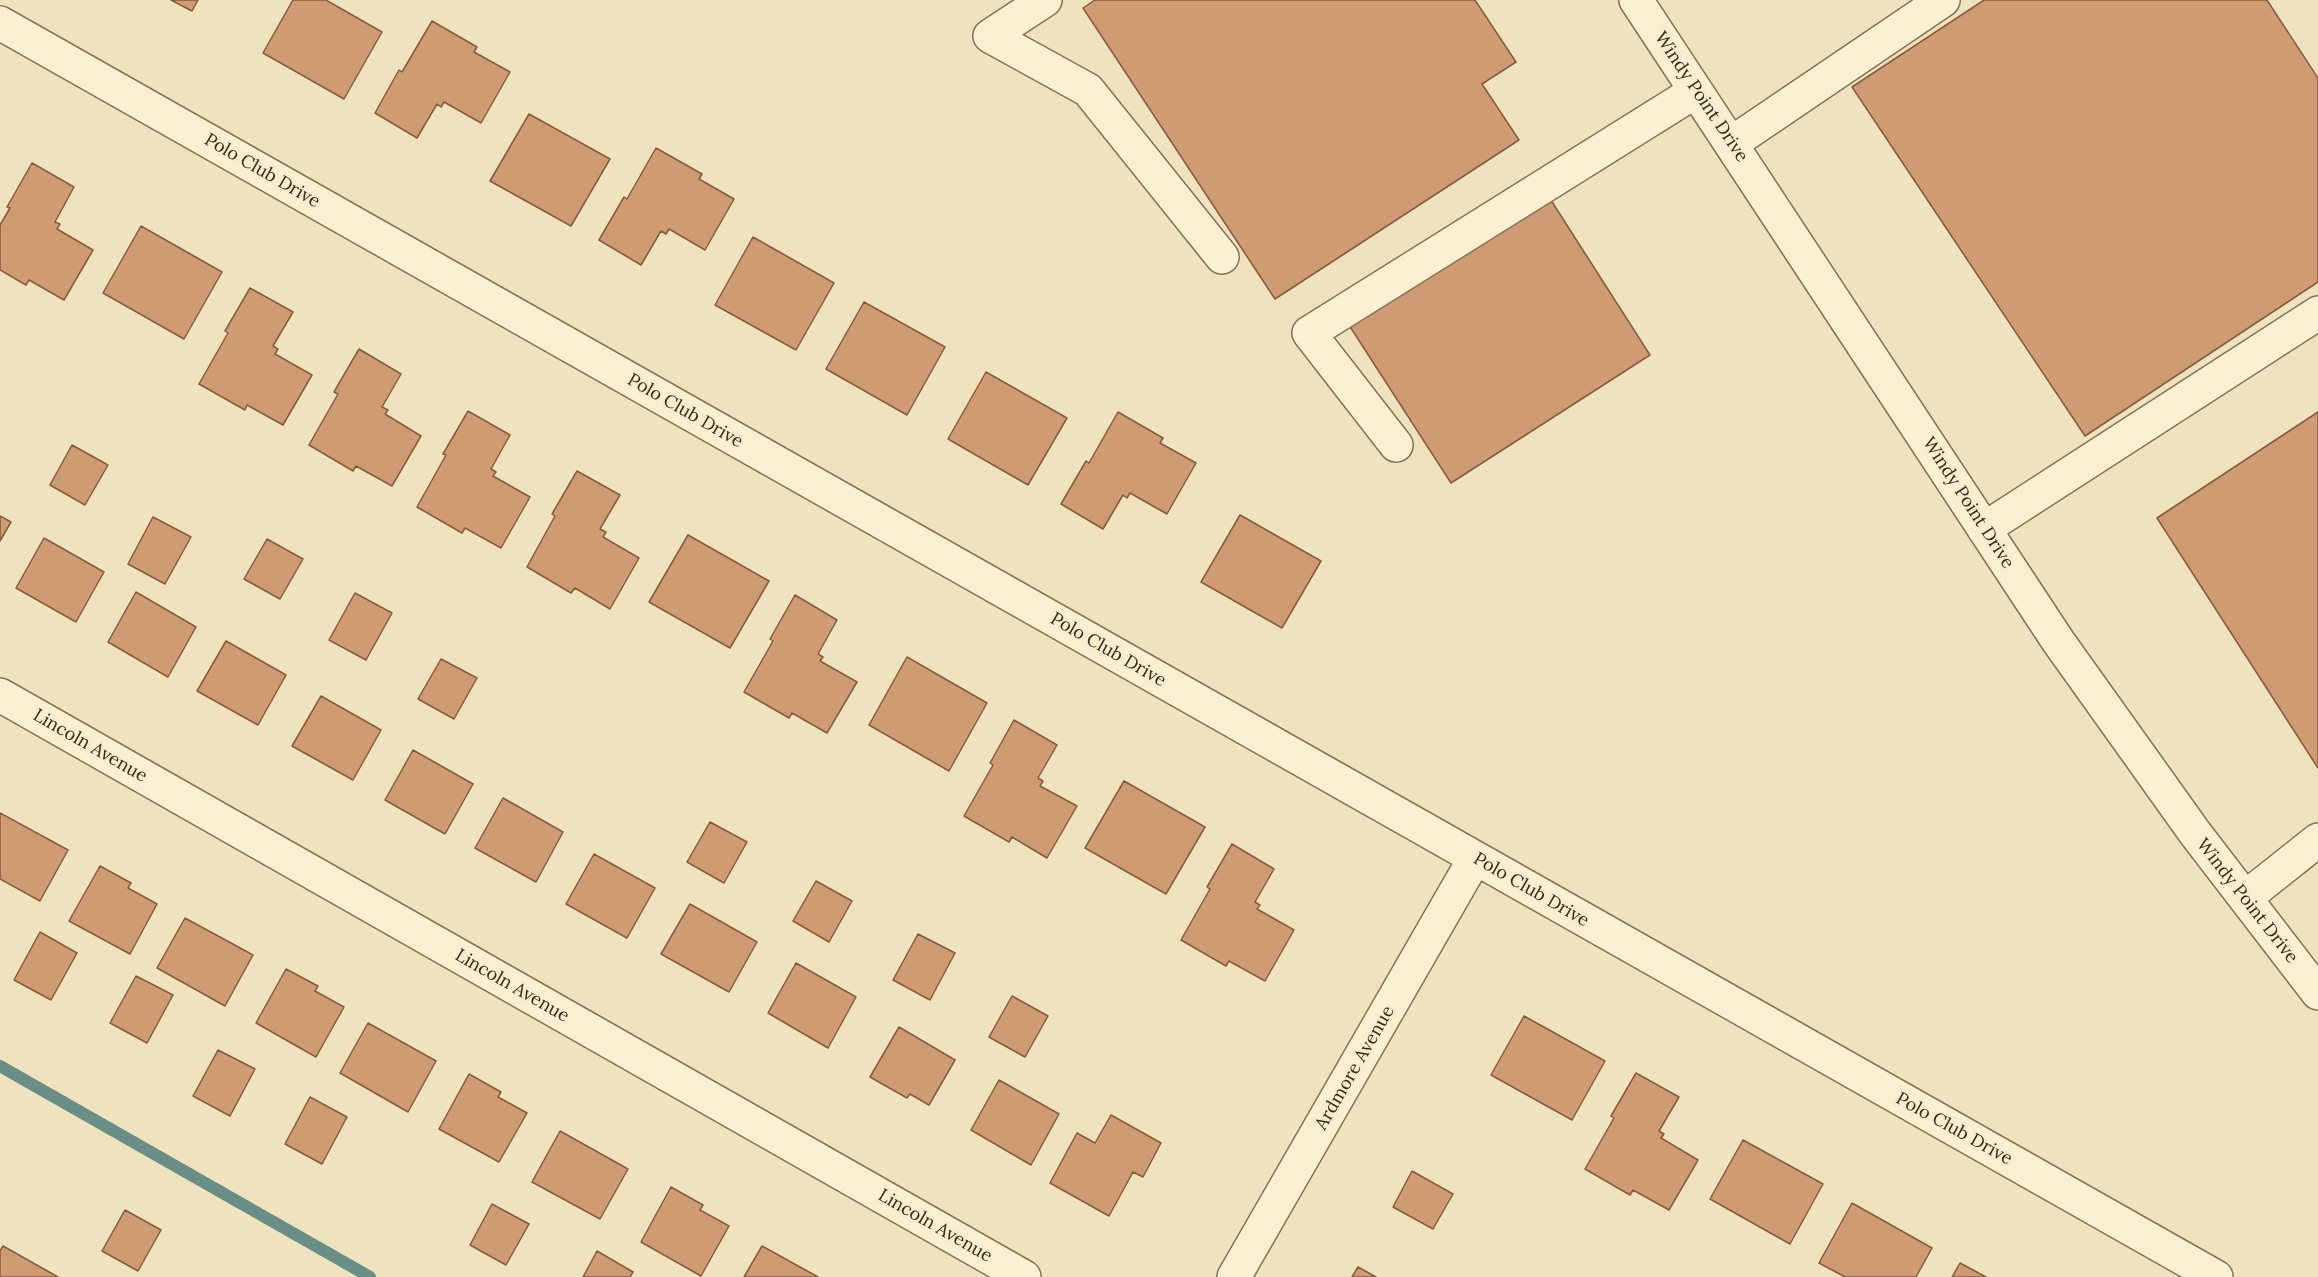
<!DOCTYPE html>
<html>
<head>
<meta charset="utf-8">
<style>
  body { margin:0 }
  canvas { display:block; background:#efe2be }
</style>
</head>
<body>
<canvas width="2318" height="1277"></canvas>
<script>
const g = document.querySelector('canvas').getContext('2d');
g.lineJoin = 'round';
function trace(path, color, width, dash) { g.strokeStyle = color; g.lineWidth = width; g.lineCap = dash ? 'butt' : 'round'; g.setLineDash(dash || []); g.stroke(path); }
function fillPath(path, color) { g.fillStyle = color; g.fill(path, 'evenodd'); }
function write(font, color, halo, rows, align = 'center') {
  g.font = font + ' Lora,serif'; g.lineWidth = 6; g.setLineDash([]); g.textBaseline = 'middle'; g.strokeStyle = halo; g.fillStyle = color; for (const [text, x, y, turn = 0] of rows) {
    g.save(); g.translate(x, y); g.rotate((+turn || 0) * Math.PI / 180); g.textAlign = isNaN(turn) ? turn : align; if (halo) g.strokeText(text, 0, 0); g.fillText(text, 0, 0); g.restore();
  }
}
trace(new Path2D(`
  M 0,1066 L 370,1277`), '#698e86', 12);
const building = new Path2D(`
  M 171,0 L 198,0 L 192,11 Z
  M 293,0 L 326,0 L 382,32 L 344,99 L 263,53 Z
  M 1095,0 L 1475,0 L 1516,62 L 1482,84 L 1519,140 L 1275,299 L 1083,8 Z
  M 1984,0 L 2267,0 L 2318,78 L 2318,282 L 2085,436 L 1852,87 Z
  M 432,21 L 477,47 L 474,52 L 510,72 L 481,123 L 444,102 L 441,107 L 437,104 L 417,138 L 375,113 L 399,70 L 402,72 Z
  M 529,114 L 610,159 L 571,226 L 490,181 Z
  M 656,148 L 702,174 L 699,179 L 734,199 L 705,250 L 669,229 L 666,234 L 661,231 L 641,265 L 599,240 L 624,197 L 627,199 Z
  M 32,163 L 74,187 L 55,222 L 60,224 L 57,229 L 93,250 L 64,300 L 29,280 L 26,285 L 0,270 L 0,225 L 10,208 L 7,207 Z
  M 1547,194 L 1650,355 L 1451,483 L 1347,322 Z
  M 141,226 L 222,272 L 184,339 L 103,293 Z
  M 753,237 L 834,283 L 796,350 L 715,305 Z
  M 250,288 L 293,312 L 273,346 L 278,349 L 275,354 L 312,375 L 283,425 L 247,405 L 245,410 L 199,384 L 228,333 L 225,331 Z
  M 864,302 L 945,347 L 907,415 L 826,369 Z
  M 359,349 L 401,374 L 382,407 L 388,410 L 385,414 L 421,436 L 392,486 L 356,466 L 353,471 L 309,445 L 338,394 L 334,392 Z
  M 986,372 L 1067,418 L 1028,485 L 948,439 Z
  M 468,411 L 510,435 L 491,469 L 496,472 L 493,476 L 530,497 L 501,548 L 465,528 L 462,533 L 417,507 L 446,455 L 443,454 Z
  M 1118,412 L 1163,438 L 1160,443 L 1196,463 L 1167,514 L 1130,493 L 1127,498 L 1123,495 L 1103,529 L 1061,504 L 1086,461 L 1089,463 Z
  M 2318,412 L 2318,768 L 2157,518 Z
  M 72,445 L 108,465 L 85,505 L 50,485 Z
  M 577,471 L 620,495 L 600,529 L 606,532 L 603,537 L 639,558 L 610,609 L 575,588 L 571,593 L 527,567 L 555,516 L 552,514 Z
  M 1240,515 L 1321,561 L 1282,628 L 1201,582 Z
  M 0,516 L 11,522 L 0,541 Z
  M 153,517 L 191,537 L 165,584 L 128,564 Z
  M 688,535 L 769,581 L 730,648 L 649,602 Z
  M 44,538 L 104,572 L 76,622 L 16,588 Z
  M 267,539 L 303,559 L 280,599 L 244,579 Z
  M 136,592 L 196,627 L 168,677 L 108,642 Z
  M 355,593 L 392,613 L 366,660 L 329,640 Z
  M 795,595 L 837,620 L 818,654 L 823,657 L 820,661 L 857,682 L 827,733 L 792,713 L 789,718 L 744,692 L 773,641 L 770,639 Z
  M 226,641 L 286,675 L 258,725 L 197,691 Z
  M 907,657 L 987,703 L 949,771 L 869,725 Z
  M 441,659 L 477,678 L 454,719 L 418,699 Z
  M 321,696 L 381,730 L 353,780 L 292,746 Z
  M 1014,720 L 1057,745 L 1038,778 L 1043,781 L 1040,786 L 1077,806 L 1047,858 L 1012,837 L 1009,842 L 964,816 L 993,765 L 990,763 Z
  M 413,750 L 473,784 L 445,834 L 385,800 Z
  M 1124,781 L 1205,827 L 1166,894 L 1085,848 Z
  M 503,798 L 563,832 L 536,882 L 475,848 Z
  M 0,813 L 68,850 L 40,901 L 0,879 Z
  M 710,822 L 747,842 L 724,883 L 687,862 Z
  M 1232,844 L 1274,869 L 1255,902 L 1260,905 L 1257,909 L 1294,930 L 1265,981 L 1229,961 L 1226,966 L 1181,940 L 1210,889 L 1207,887 Z
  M 594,854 L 655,888 L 627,938 L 566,904 Z
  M 100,866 L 131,883 L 128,888 L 157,904 L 130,954 L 69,921 Z
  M 816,881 L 852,901 L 829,942 L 793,921 Z
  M 690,904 L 757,942 L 729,992 L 661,954 Z
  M 185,918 L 253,955 L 225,1006 L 157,968 Z
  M 40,932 L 77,953 L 51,1000 L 14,980 Z
  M 918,934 L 955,953 L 930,1000 L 893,980 Z
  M 796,963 L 856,997 L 828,1048 L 768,1013 Z
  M 286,969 L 318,986 L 315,991 L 344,1007 L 316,1057 L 256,1023 Z
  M 136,976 L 173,995 L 147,1043 L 110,1023 Z
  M 1012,996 L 1048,1016 L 1025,1057 L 989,1037 Z
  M 1524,1016 L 1605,1061 L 1572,1120 L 1491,1075 Z
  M 368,1023 L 436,1061 L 408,1112 L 340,1073 Z
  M 899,1027 L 955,1060 L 929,1105 L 910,1094 L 907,1098 L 870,1077 Z
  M 218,1050 L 255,1069 L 230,1116 L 193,1096 Z
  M 1636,1073 L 1679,1097 L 1659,1131 L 1664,1134 L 1661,1138 L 1698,1160 L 1669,1210 L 1633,1190 L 1630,1195 L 1585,1169 L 1614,1118 L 1611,1116 Z
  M 469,1074 L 501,1092 L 498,1097 L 527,1113 L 499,1162 L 439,1129 Z
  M 999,1080 L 1059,1114 L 1031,1165 L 971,1130 Z
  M 310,1097 L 347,1117 L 322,1164 L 285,1144 Z
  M 1111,1115 L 1161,1143 L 1143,1177 L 1133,1172 L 1109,1216 L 1050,1183 L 1077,1133 L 1095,1143 Z
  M 560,1131 L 628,1169 L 600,1219 L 532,1182 Z
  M 1743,1140 L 1823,1184 L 1790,1244 L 1710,1199 Z
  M 1412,1171 L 1453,1194 L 1433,1229 L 1393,1207 Z
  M 671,1187 L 703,1205 L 700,1210 L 729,1226 L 701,1276 L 641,1242 Z
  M 1852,1203 L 1932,1248 L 1916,1277 L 1845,1277 L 1819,1263 Z
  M 492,1204 L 529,1224 L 506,1265 L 470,1245 Z
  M 125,1210 L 161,1230 L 138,1271 L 102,1251 Z
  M 3,1246 L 58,1277 L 0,1277 L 0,1251 Z
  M 762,1246 L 818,1277 L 744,1277 Z
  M 597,1251 L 633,1272 L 630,1277 L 583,1277 Z
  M 1960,1263 L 1986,1277 L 1952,1277 Z
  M 1358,1267 L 1376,1277 L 1352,1277 Z`);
fillPath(building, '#cf9b72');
trace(building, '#885b3b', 1.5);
const minor = new Path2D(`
  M 1045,0 L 990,36 L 1088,90 L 1222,257
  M 1636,0 L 2058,641 L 2195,833 L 2318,993
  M 0,23 L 2216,1277
  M 1732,143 L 1943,0
  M 1396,445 L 1309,333 L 1696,91
  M 1984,529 L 2318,313
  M 0,695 L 1024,1277
  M 2245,898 L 2318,840
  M 1234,1277 L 1475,858`);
trace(minor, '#887256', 36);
trace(minor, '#faefd1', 33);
write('18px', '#37291b', '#f6ecce', [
  ["Windy Point Drive",1701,97,56],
  ["Polo Club Drive",262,171,30],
  ["Polo Club Drive",685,411,30],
  ["Windy Point Drive",1968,503,57],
  ["Polo Club Drive",1108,650,30],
  ["Lincoln Avenue",90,746,30],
  ["Polo Club Drive",1531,890,30],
  ["Windy Point Drive",2247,901,52],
  ["Lincoln Avenue",512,986,30],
  ["Ardmore Avenue",1355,1068,-60],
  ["Polo Club Drive",1954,1129,29],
  ["Lincoln Avenue",935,1226,30]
]);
</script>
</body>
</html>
